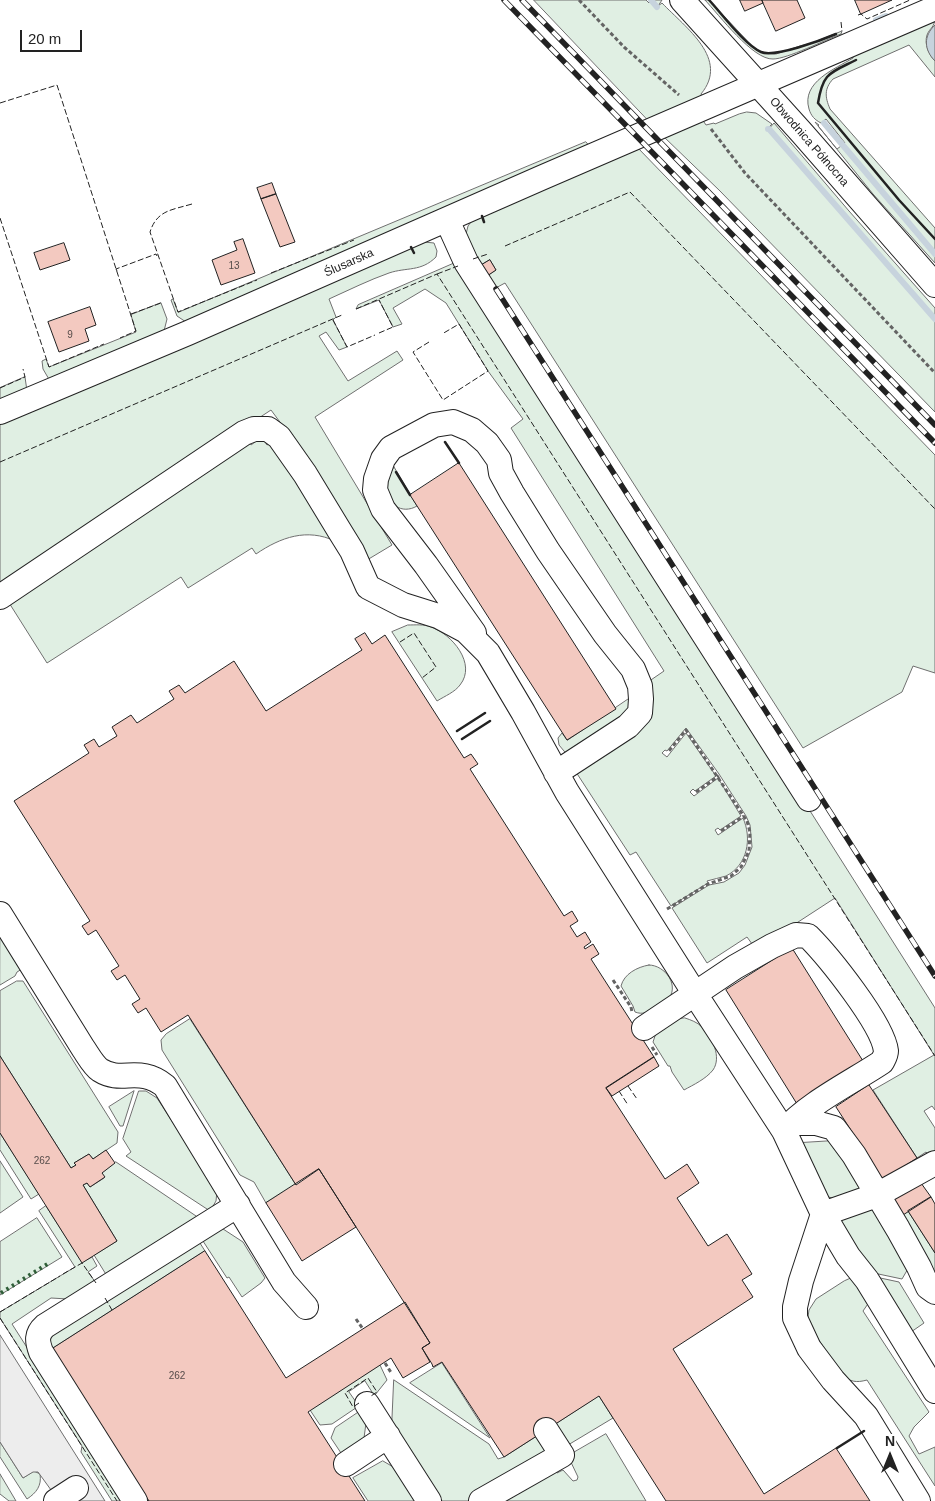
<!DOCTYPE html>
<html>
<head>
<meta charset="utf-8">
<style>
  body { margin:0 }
  #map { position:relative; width:935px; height:1501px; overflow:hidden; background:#fff; font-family:Arial,sans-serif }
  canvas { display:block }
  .north { position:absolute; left:865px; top:1431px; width:50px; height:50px; -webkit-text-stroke:4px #fff; paint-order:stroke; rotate:0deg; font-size:14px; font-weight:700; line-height:20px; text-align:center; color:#222 }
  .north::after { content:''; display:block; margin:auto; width:18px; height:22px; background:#222; clip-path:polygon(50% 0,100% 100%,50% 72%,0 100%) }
  .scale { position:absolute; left:20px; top:30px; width:62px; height:22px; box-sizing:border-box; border:2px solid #222; border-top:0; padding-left:6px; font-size:15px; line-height:18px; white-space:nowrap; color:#222; -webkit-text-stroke:4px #fff; paint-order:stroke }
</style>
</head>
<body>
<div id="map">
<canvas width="935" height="1501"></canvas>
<div class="north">N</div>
<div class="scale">20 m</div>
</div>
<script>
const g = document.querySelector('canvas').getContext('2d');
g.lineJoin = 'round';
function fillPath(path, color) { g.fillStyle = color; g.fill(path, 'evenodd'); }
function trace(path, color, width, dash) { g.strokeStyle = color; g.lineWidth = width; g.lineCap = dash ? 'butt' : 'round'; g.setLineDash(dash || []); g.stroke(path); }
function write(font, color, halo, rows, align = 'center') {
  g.font = font + ' Arial,sans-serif'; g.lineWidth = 4; g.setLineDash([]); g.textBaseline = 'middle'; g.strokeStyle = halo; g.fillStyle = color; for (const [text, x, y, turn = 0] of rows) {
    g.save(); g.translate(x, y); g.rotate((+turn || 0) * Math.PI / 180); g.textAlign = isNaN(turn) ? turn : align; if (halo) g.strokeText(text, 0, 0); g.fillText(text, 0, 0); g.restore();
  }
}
const green = new Path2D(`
  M 534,0 L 646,0 L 649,3 L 651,0 L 662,0 L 658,6 L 662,3 C 686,28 730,59 701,94 L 702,96 L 650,122 Z
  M 705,0 L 709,0 L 753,47 L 763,53 L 776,54 L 800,46 L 812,43 L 842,31 L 841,34 C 825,40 787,59 773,59 C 753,60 719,15 705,0 Z
  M 935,17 C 935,28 930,27 927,35 C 924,44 929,55 935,61 L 935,77 L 909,45 L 833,79 C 824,89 825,97 830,109 L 935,228 L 935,263 L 873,194 L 815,122 L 819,125 L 818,126 L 837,149 L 845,143 L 826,119 L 821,123 C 815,120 811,116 809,109 C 801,82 835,69 853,58 L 853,53 Z
  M 747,112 L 756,113 L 772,124 L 766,130 L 767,131 L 774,123 L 849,211 L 935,308 L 935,412 L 720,191 L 663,136 L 702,119 L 706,125 L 714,123 L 715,124 L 739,114 Z
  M 586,142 L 591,148 L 186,322 L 177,316 L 171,300 L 173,299 L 178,312 Z
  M 637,147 L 935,455 L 935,673 L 913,666 L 902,692 L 803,748 L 505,283 L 492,290 L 465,238 L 468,226 L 476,215 ZM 490,260 L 496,270 L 487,276 L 480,266 Z
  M 424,242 L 434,243 L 437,251 L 436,257 C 421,272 407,267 389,273 C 369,280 349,290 329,299 L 336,317 L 333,320 L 347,347 L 339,350 L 326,332 L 319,336 L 348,381 L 397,351 L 403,360 L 315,417 L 392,545 L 367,560 L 291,437 L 271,410 L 0,588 L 0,419 Z
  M 455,263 L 805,803 L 935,1008 L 935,1110 L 932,1106 L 924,1111 L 935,1128 L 935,1153 L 930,1156 L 926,1152 L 917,1158 L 873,1090 L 934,1055 L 835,898 L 772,939 L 755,948 L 747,937 L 707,963 L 672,908 L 709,885 L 724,882 L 739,873 L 745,865 L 752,847 L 750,825 L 746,816 L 719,774 L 686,728 L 667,751 L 665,750 L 662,753 L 667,757 L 686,733 L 716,776 L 695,791 L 693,789 L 690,792 L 694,796 L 718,778 L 741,816 L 720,830 L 718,828 L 715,830 L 718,835 L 743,818 C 752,838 748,865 726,876 C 720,878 713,879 707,881 L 708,883 L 671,906 L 636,852 L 630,855 L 574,769 L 630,730 L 645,684 L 664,671 L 511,428 L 523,419 L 488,371 L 446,303 L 425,289 L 393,308 L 402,324 L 393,327 L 379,300 L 356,309 L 358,305 Z
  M 161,303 L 167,319 L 164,331 L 50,381 L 43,369 L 42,361 L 46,359 L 49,367 L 136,332 L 131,315 Z
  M 25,377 L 27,391 L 0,402 L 0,388 Z
  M 246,437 L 251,445 L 262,437 L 267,445 L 274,441 L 335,541 C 307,528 281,537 256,554 L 252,548 L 188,588 L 181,577 L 47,663 L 6,598 Z
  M 394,467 L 417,506 C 402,515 386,504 386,487 C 387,480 390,473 394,467 Z
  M 408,625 C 416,625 424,624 431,627 C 452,634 477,664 460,685 C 455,692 445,696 437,701 L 392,632 Z
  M 633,696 L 634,710 L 569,757 L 559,745 L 558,738 L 562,733 L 567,740 Z
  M 0,934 L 22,969 L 17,972 L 15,976 L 0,985 Z
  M 649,965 C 665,965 681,986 667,1001 C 663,1004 657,1006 653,1009 C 647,1012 643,1015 635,1012 L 633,1006 L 621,986 C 624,974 637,967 649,965 Z
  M 17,981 L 23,981 L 118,1132 L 117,1143 L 93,1159 L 89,1154 L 74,1163 L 76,1165 L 71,1168 L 0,1056 L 0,991 Z
  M 685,1018 C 691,1020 697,1022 702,1027 C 712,1037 722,1057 713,1070 C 706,1079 693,1085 684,1090 L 672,1072 L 670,1066 L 668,1066 L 653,1042 L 657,1030 L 676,1019 Z
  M 190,1019 L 296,1185 L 266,1203 L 254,1182 L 240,1175 L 162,1050 L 161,1040 L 166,1034 Z
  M 134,1091 L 123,1126 L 120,1126 L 109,1107 Z
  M 139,1091 L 146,1091 L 157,1098 L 217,1191 L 216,1201 L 210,1211 L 126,1156 L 131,1152 L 123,1139 Z
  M 0,1133 L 39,1194 L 31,1199 L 0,1150 Z
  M 832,1141 L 863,1189 L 833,1198 L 828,1197 L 800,1143 Z
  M 0,1161 L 23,1197 L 0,1213 Z
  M 116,1162 L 199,1218 L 107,1276 L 94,1255 L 117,1241 L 83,1185 L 87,1183 L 90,1187 L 104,1178 L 102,1173 Z
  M 914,1182 L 908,1211 L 935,1253 L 935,1277 L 890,1197 Z
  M 870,1204 L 909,1267 L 902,1279 L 869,1272 L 839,1221 Z
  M 46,1206 L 82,1262 L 92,1257 L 97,1266 L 88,1272 L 96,1283 L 68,1299 L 51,1298 L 12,1324 L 125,1501 L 112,1501 L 81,1452 L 82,1446 L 0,1318 L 0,1312 L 75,1267 L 39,1211 Z
  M 37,1218 L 62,1257 L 0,1295 L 0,1242 Z
  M 220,1227 L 243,1242 L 265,1278 L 261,1283 L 242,1297 L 229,1277 L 227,1278 L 201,1238 Z
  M 198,1240 L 205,1251 L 52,1349 L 149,1501 L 145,1501 L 52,1354 C 48,1344 50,1336 57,1328 Z
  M 871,1276 L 899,1282 L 924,1323 L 911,1332 Z
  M 854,1277 L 872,1298 L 863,1311 L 929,1412 L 914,1427 L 909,1436 L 919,1454 L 935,1447 L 935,1486 L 867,1380 C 856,1383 850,1382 841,1374 L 811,1328 L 808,1317 L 809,1310 L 816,1299 L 844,1281 Z
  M 442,1363 L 490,1438 L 410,1383 Z
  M 380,1365 L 387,1380 L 375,1395 L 332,1424 L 320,1425 L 310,1410 ZM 365,1381 L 372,1392 L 356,1402 L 349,1392 Z
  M 394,1380 L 489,1444 L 498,1459 L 504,1457 L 543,1432 L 555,1452 L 471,1501 L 442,1501 L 392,1423 Z
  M 599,1396 L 613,1418 L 563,1448 L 550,1428 Z
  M 359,1412 L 366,1423 L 364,1438 L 343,1456 L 331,1438 L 335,1428 Z
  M 606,1434 L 646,1501 L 492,1501 L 552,1465 L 557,1473 L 563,1470 L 573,1481 L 577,1480 L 578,1477 L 568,1456 Z
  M 0,1442 L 23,1478 L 34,1471 L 40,1474 C 42,1486 36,1493 27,1499 L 0,1457 Z
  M 383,1461 L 395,1468 L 415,1501 L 368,1501 L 353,1478 Z
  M 0,1474 L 16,1501 L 9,1501 L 0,1494 Z`);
fillPath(green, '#e0efe3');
trace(green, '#6f6f6f', 1);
const parking = new Path2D(`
  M 0,1335 L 105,1501 L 59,1501 L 38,1472 L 33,1472 L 23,1478 L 0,1442 Z`);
fillPath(parking, '#ededed');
trace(parking, '#6f6f6f', 1);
const water = new Path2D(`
  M 935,25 L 935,61 C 924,50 923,36 935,25 Z`);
fillPath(water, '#c7d3dd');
trace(water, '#6f6f6f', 1);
trace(new Path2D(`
  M 651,0 L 657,7
  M 876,20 L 886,16
  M 824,123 L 935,254
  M 768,129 L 769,129 L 935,319`), '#c7d3dd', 6);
const building = new Path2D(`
  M 740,0 L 762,0 L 763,3 L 745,11 Z
  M 762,0 L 797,0 L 805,18 L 776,31 Z
  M 855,0 L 892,0 L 861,14 Z
  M 272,183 L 276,194 L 261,199 L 257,188 Z
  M 276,194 L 295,242 L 280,247 L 261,199 Z
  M 243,239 L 255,273 L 221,285 L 212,260 L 237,250 L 234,242 Z
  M 64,243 L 70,260 L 40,270 L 34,253 Z
  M 490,260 L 496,270 L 487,276 L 480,266 Z
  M 90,307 L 96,325 L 85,329 L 89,341 L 59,352 L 48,322 Z
  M 459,463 L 616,709 L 567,740 L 410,495 Z
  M 365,633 L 372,644 L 385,635 L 464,758 L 471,754 L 478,764 L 470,769 L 564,916 L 572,911 L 578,921 L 570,926 L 577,937 L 585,932 L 591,942 L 584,947 L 585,949 L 593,944 L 599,954 L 591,959 L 654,1057 L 606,1088 L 665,1179 L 687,1164 L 699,1183 L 677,1198 L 708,1246 L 727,1234 L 752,1274 L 742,1280 L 753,1297 L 673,1349 L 764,1494 L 836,1448 L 870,1501 L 666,1501 L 599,1396 L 504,1457 L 442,1362 L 433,1367 L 432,1364 L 422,1348 L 430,1343 L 319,1169 L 296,1185 L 188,1015 L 161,1032 L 146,1008 L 138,1013 L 132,1004 L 140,999 L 125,975 L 117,980 L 111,971 L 119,966 L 96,930 L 88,935 L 82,926 L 90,921 L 14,801 L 89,753 L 84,745 L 94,739 L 99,747 L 117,736 L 112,727 L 131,715 L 137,723 L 174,699 L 169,691 L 179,685 L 185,693 L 234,661 L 266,711 L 362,650 L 355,639 Z
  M 792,948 L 863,1061 L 797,1104 L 726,990 Z
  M 0,1056 L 71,1168 L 76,1165 L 74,1163 L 89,1154 L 93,1159 L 106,1150 L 115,1163 L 102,1173 L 105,1177 L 90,1187 L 87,1183 L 83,1185 L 117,1241 L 82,1263 L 0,1133 Z
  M 654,1057 L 659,1066 L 612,1096 L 606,1088 Z
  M 869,1085 L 917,1158 L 883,1180 L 836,1107 Z
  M 319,1169 L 356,1227 L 302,1261 L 266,1203 Z
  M 921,1183 L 931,1197 L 903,1215 L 893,1200 Z
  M 931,1197 L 935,1204 L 935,1253 L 908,1211 Z
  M 205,1251 L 286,1378 L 405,1302 L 430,1343 L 422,1348 L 430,1362 L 403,1378 L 391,1358 L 308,1412 L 365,1501 L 149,1501 L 52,1349 Z`);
fillPath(building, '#f3c9c0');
trace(building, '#222', 1);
const minor = new Path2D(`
  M 682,0 L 802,133 L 935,285
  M 447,220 L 466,262 L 809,799
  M 0,412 L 188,333 L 541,178 L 935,8
  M 0,597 L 244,433 L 254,429 L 268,429 L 279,437 L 305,474 L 339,530 L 352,551 L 368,587 L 403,605 L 438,616 L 466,631 L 488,653 L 523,712 L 567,792 L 695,994 L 784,1131 L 823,1214 L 801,1281 L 795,1307 L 795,1318 L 809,1348 L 833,1380 L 866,1416 L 918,1501
  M 474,633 L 426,565 L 383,509 L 375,490 L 376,479 L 383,459 L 391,448 L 434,425 L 453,422 L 472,430 L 487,443 L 499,460 L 501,473 L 512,493 L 548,551 L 605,634 L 633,669 L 640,686 L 641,699 L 640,713 L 628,726 L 556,773
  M 0,914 L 83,1048 C 88,1055 93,1065 100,1070 C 122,1084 139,1065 165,1086 L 284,1282 L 306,1307
  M 644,1028 L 735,967 L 772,946 L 796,935 L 808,936 C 828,956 883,1024 886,1051 C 886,1055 884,1058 882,1062 C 852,1082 807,1104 784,1131
  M 791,1123 L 816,1123 L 834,1128 L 854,1155 L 898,1229 L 919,1267 L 928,1287 L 935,1292
  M 935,1163 L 877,1195 L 823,1214 L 848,1256 L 867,1280 L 935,1391
  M 367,1404 L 429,1501
  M 346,1464 L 388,1436
  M 56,1501 L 76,1488
  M 135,1501 L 41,1352 C 37,1341 36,1334 45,1326 L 238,1205
  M 481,1501 L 562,1455 L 546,1430`);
trace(minor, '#222', 26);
trace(new Path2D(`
  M 579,0 L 624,47 L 679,95
  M 711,129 L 745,173 L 935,373
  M 696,792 L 719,776
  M 721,831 L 744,816
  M 667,909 L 708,884 L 731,876 L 741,867 L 749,851 L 750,832 L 747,821 L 686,730 L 668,752
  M 613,980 L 631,1007 L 632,1012
  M 652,1047 L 657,1055
  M 356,1319 L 363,1329
  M 385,1363 L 392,1374`), '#646464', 3, [4, 2.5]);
trace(minor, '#fff', 24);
const rail = new Path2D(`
  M 504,0 L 935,443
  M 522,0 L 935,425
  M 496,289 L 935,976`);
trace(rail, '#222', 5.5);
trace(rail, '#fff', 4, [11]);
trace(new Path2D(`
  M 1,1293 L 49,1263`), '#2f5e38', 4, [2.5, 4]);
trace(new Path2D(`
  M 858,15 L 861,14 L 867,19 L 910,0
  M 841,22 L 842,31
  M 0,103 L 57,85 L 136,331 L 120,338
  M 192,204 C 172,210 157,210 150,232 L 178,312 L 257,280
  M 0,218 L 49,367 L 104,344
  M 505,246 L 630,192 L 935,509
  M 473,259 L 488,254
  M 117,271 L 116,269 L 156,254 L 157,256
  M 271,273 L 354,240
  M 437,274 L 458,266
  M 356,309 L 437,274 L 935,1056
  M 131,314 L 161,303
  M 333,320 L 347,347 L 375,335
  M 379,333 L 393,327 L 379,300
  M 429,342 L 413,352 L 443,400 L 488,371 L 459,324 L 442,334
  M 0,388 L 25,377 L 23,369
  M 0,462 L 342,315
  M 400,642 L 414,633 L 436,667 L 422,678
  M 628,1086 L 637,1099
  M 619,1091 L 628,1105
  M 63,1274 L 82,1263 L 96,1283
  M 105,1298 L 112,1310
  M 0,1312 L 60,1276
  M 0,1318 L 117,1501
  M 359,1403 L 353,1407 L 345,1393 L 368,1378 L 377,1392 L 371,1396`), '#222', 1, [6, 2.5]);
trace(new Path2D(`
  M 709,0 C 722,14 745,45 761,52 C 774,58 822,40 836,34
  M 856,60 C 830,73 823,72 818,103 L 899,200 L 935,239
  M 482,216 L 484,222
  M 411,247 L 414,253
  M 445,442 L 459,463
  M 396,472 L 410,495
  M 457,731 L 485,713
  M 462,739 L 490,721
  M 837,1448 L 864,1431`), '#222', 2.5);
write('10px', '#564c4a', null, [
  ["13",234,266],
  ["9",70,335],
  ["262",42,1161],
  ["262",177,1376]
]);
write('12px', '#222', '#fff', [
  ["Obwodnica Północna",809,142,49],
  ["Ślusarska",349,263,-24]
]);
</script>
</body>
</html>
